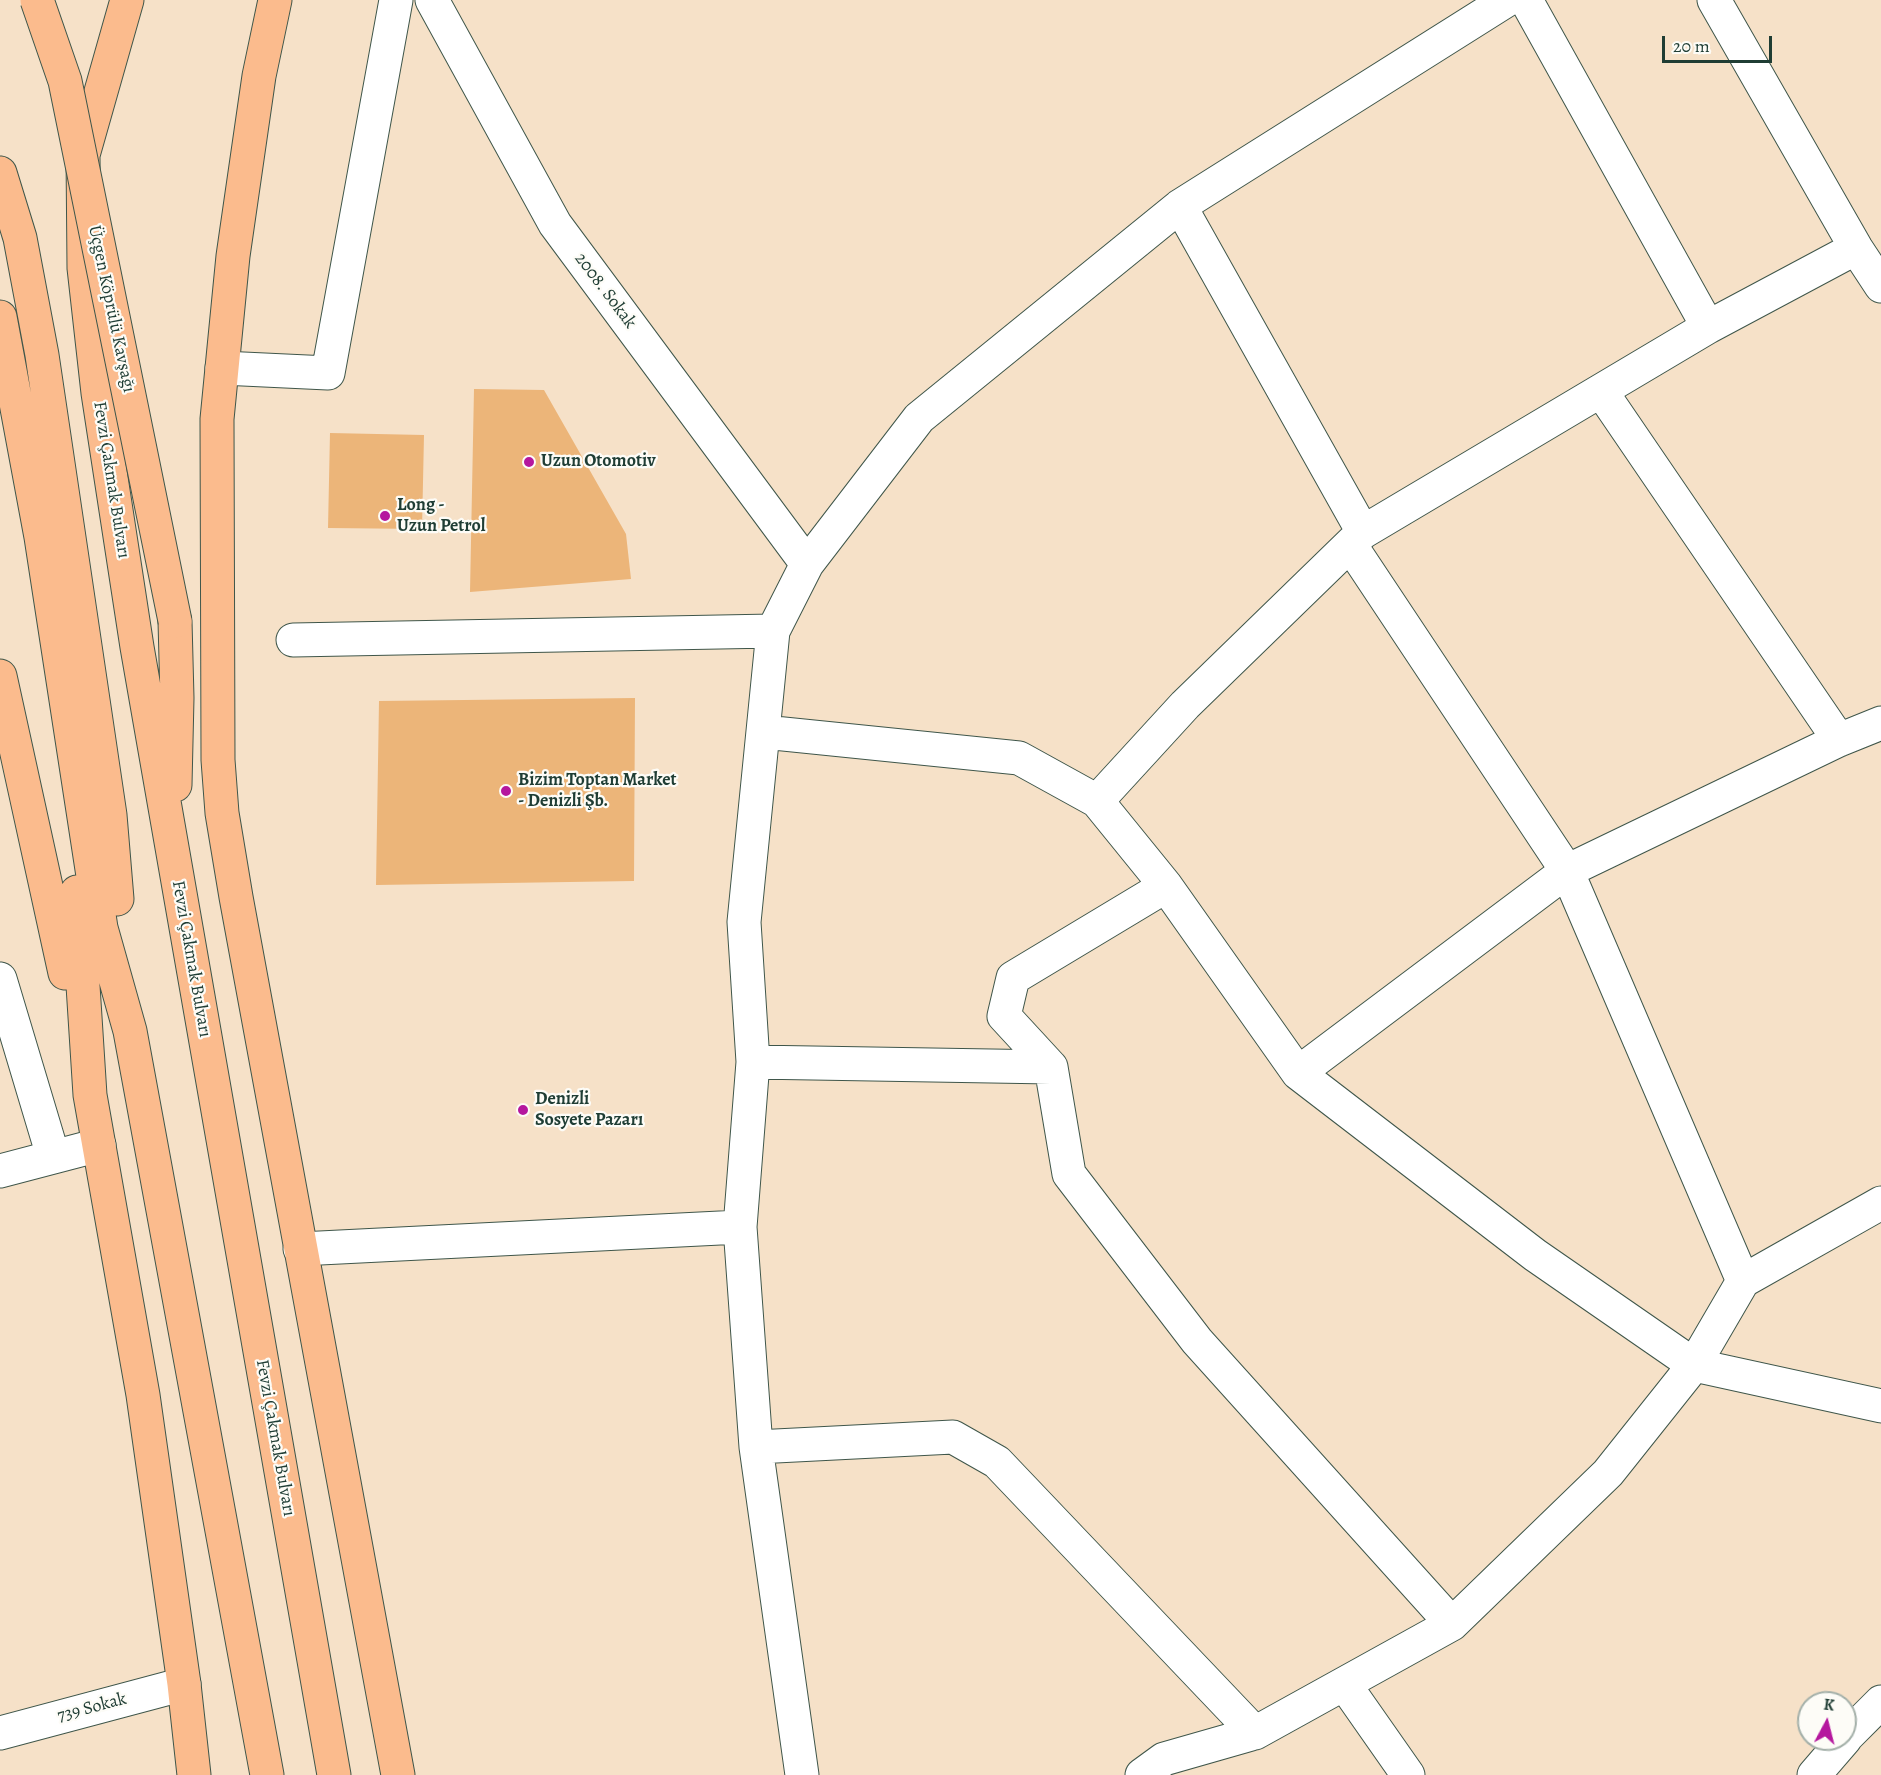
<!DOCTYPE html>
<html>
<head>
<meta charset="utf-8">
<style>
  body { margin:0 }
  #map { position:relative; width:1881px; height:1775px; overflow:hidden; background:#f6e1c8; font-family:Alegreya,serif }
  canvas { display:block }
  .north { position:absolute; left:1797px; top:1691px; width:60px; height:60px; box-sizing:border-box; background:#fdfcf7; border:2px solid #a4b0a9; border-radius:50%; rotate:7deg; font-size:16px; font-weight:700; line-height:24px; text-align:center; color:#1f3d34 }
  .north::after { content:''; display:block; margin:auto; width:21px; height:27px; background:#b5179e; clip-path:polygon(50% 0,100% 100%,50% 72%,0 100%) }
  .scale { position:absolute; left:1662px; top:36px; width:110px; height:27px; box-sizing:border-box; border:3px solid #1f3d34; border-top:0; padding-left:8px; font-size:18px; line-height:21px; white-space:nowrap; color:#1f3d34; -webkit-text-stroke:4px #fdfcf7; paint-order:stroke }
</style>
</head>
<body>
<div id="map">
<canvas width="1881" height="1775"></canvas>
<div class="north">K</div>
<div class="scale">20 m</div>
</div>
<script>
const g = document.querySelector('canvas').getContext('2d');
g.lineJoin = 'round';
function fillPath(path, color) { g.fillStyle = color; g.fill(path, 'evenodd'); }
function trace(path, color, width, dash) { g.strokeStyle = color; g.lineWidth = width; g.lineCap = dash ? 'butt' : 'round'; g.setLineDash(dash || []); g.stroke(path); }
function write(font, color, halo, rows, align = 'center') {
  g.font = font + ' Alegreya,serif'; g.lineWidth = 4.5; g.setLineDash([]); g.textBaseline = 'middle'; g.strokeStyle = halo; g.fillStyle = color; for (const [text, x, y, turn = 0] of rows) {
    g.save(); g.translate(x, y); g.rotate((+turn || 0) * Math.PI / 180); g.textAlign = isNaN(turn) ? turn : align; if (halo) g.strokeText(text, 0, 0); g.fillText(text, 0, 0); g.restore();
  }
}
fillPath(new Path2D(`
  M 474,389 L 544,390 L 626,534 L 631,579 L 470,592 Z
  M 330,433 L 424,435 L 422,529 L 328,528 Z
  M 635,698 L 634,881 L 376,885 L 379,701 Z`), '#ecb579');
const minor = new Path2D(`
  M 432,0 L 555,224 L 807,564
  M 1526,0 L 1708,327
  M 1714,0 L 1856,248 L 1881,286
  M 1180,206 L 1363,532
  M 222,368 L 328,373 L 396,0
  M 1601,391 L 1839,740
  M 1351,546 L 1567,871 L 1743,1281
  M 293,640 L 773,631
  M 764,732 L 1019,758 L 1097,801 L 1166,886 L 1298,1073 L 1535,1255 L 1694,1365 L 1881,1406
  M 1097,801 L 1185,705 L 1363,532 L 1708,327 L 1856,248
  M 1166,886 L 1013,978 L 1004,1016 L 1051,1067 L 1069,1174 L 1197,1341 L 1452,1624
  M 0,979 L 53,1156
  M 753,1062 L 1051,1067
  M 1298,1073 L 1567,871 L 1839,740 L 1881,723
  M 0,1171 L 99,1145
  M 300,1249 L 740,1227
  M 756,1447 L 953,1437 L 997,1462 L 1255,1733
  M 1345,1685 L 1408,1775
  M 0,1733 L 184,1684
  M 1845,1738 L 1881,1702
  M 802,1775 L 756,1447 L 740,1227 L 753,1062 L 744,922 L 773,631 L 807,564 L 919,418 L 1180,206 L 1507,0
  M 1142,1775 L 1164,1759 L 1255,1733 L 1452,1624 L 1608,1473 L 1694,1365 L 1743,1281 L 1881,1203
  M 1814,1775 L 1845,1739`);
const major = new Path2D(`
  M 127,0 L 83,155 L 84,268 L 98,393 L 137,647 L 334,1775
  M 275,0 L 259,76 L 233,256 L 217,419 L 218,760 L 222,813 L 236,897 L 398,1775
  M 0,173 L 20,238 L 42,355 L 110,815 L 117,899
  M 0,317 L 41,537 L 101,928 L 130,1031 L 267,1775
  M 175,621 L 177,698 L 175,785
  M 0,676 L 65,973
  M 77,892 L 90,1095 L 143,1395 L 184,1684 L 194,1775`);
trace(minor, '#3f564a', 35);
trace(major, '#3f564a', 35);
trace(minor, '#fff', 33);
trace(major, '#fbbb8d', 33);
const majorBridge = new Path2D(`
  M 37,0 L 65,81 L 175,621`);
trace(majorBridge, '#3f564a', 35, []);
trace(majorBridge, '#fbbb8d', 33);
for (const [x, y, r, color] of [
  [529,462,6,"#b5179e"],
  [385,516,6,"#b5179e"],
  [506,791,6,"#b5179e"],
  [523,1110,6,"#b5179e"]
]) { const dot = new Path2D(); dot.arc(x, y, r, 0, 2 * Math.PI); g.fillStyle = color; g.fill(dot); trace(dot, '#fdfcf7', 2); }
write('18px', '#1f3d34', '#fdfcf7', [
  ["2008. Sokak",605,291,53],
  ["Üçgen Köprülü Kavşağı",111,309,78],
  ["Fevzi Çakmak Bulvarı",111,480,81],
  ["Fevzi Çakmak Bulvarı",191,959,80],
  ["Fevzi Çakmak Bulvarı",275,1438,80],
  ["739 Sokak",92,1708,-15]
]);
write('bold 18px', '#1f3d34', '#fdfcf7', [
  ["Uzun Otomotiv",541,462],
  ["Long -",397,506],
  ["Uzun Petrol",397,527],
  ["Bizim Toptan Market",518,781],
  ["- Denizli Şb.",518,802],
  ["Denizli",535,1100],
  ["Sosyete Pazarı",535,1121]
], 'left');
</script>
</body>
</html>
